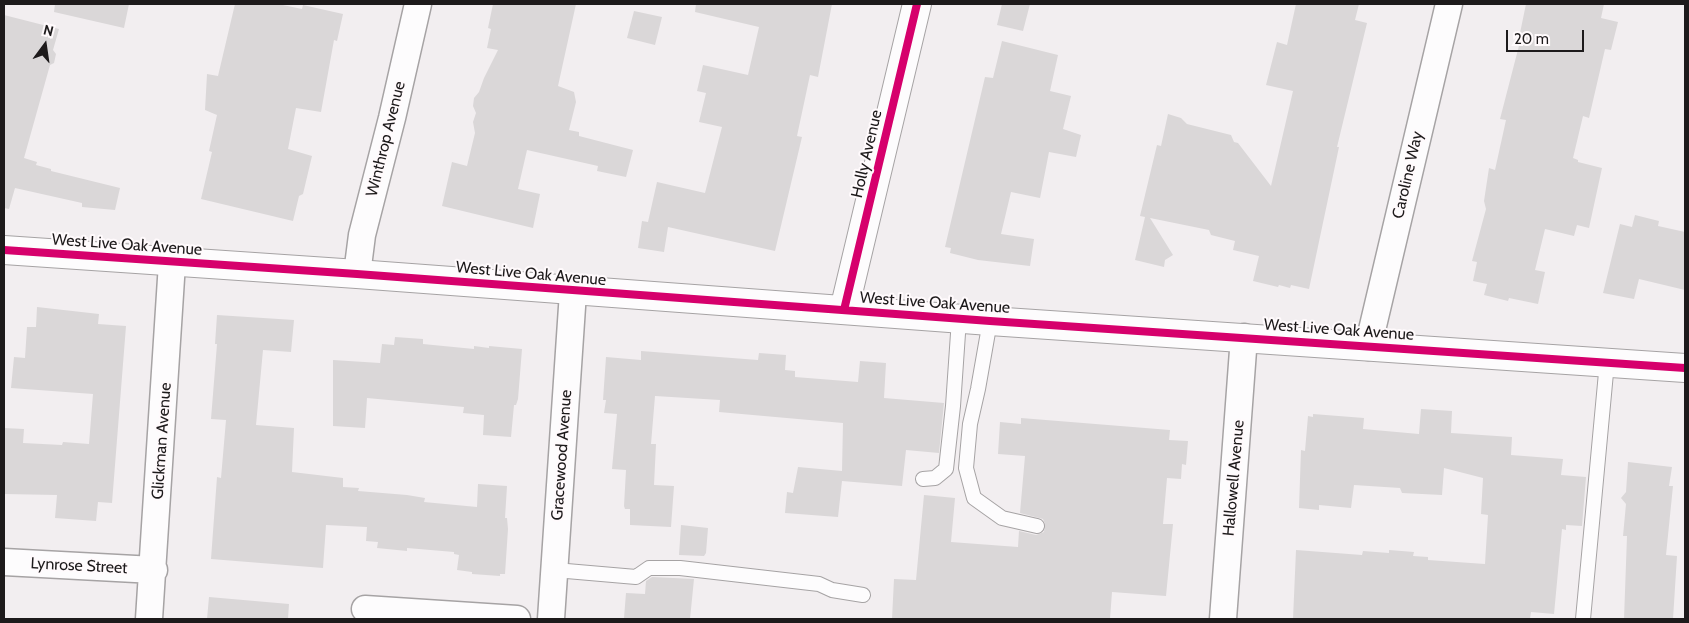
<!DOCTYPE html>
<html>
<head>
<meta charset="utf-8">
<style>
  body { margin:0 }
  #map { position:relative; width:1689px; height:623px; overflow:hidden; background:#f2eef0; font-family:Cabin,sans-serif }
  canvas { display:block }
  .frame { position:absolute; inset:0; border:5px solid #1d1a1b; pointer-events:none }
  .north { position:absolute; left:20px; top:20px; width:50px; height:50px; -webkit-text-stroke:4px #fffafc; paint-order:stroke; rotate:14deg; font-size:14px; font-weight:700; line-height:20px; text-align:center; color:#1d1a1b }
  .north::after { content:''; display:block; margin:auto; width:18px; height:22px; background:#1d1a1b; clip-path:polygon(50% 0,100% 100%,50% 72%,0 100%) }
  .scale { position:absolute; left:1506px; top:30px; width:78px; height:22px; box-sizing:border-box; border:2px solid #1d1a1b; border-top:0; padding-left:6px; font-size:15px; line-height:18px; white-space:nowrap; color:#1d1a1b; -webkit-text-stroke:4px #fffafc; paint-order:stroke }
</style>
</head>
<body>
<div id="map">
<canvas width="1689" height="623"></canvas>
<div class="frame"></div>
<div class="north">N</div>
<div class="scale">20 m</div>
</div>
<script>
const g = document.querySelector('canvas').getContext('2d');
g.lineJoin = 'round';
function fillPath(path, color) { g.fillStyle = color; g.fill(path, 'evenodd'); }
function trace(path, color, width, dash) { g.strokeStyle = color; g.lineWidth = width; g.lineCap = dash ? 'butt' : 'round'; g.setLineDash(dash || []); g.stroke(path); }
function write(font, color, halo, rows, align = 'center') {
  g.font = font + ' Cabin,sans-serif'; g.lineWidth = 4; g.setLineDash([]); g.textBaseline = 'middle'; g.strokeStyle = halo; g.fillStyle = color; for (const [text, x, y, turn = 0] of rows) {
    g.save(); g.translate(x, y); g.rotate((+turn || 0) * Math.PI / 180); g.textAlign = isNaN(turn) ? turn : align; if (halo) g.strokeText(text, 0, 0); g.fillText(text, 0, 0); g.restore();
  }
}
fillPath(new Path2D(`
  M 55,4 L 129,4 L 124,28 L 54,12 Z
  M 235,4 L 278,4 L 302,9 L 303,5 L 343,14 L 337,41 L 334,40 L 321,112 L 296,108 L 288,149 L 312,156 L 303,194 L 299,196 L 293,221 L 201,199 L 212,152 L 209,151 L 217,115 L 205,110 L 207,74 L 218,76 Z
  M 493,4 L 576,4 L 558,86 L 574,92 L 576,102 L 569,130 L 579,132 L 579,136 L 633,150 L 626,177 L 597,171 L 598,166 L 527,150 L 518,189 L 540,194 L 533,228 L 442,206 L 452,162 L 467,166 L 475,133 L 473,122 L 476,113 L 473,106 L 474,98 L 479,92 L 484,78 L 498,50 L 487,48 L 491,29 L 488,28 Z
  M 696,4 L 832,4 L 818,77 L 810,75 L 797,136 L 802,137 L 775,251 L 668,227 L 664,252 L 638,248 L 642,221 L 648,222 L 657,182 L 705,193 L 722,127 L 699,122 L 706,93 L 697,91 L 703,65 L 748,75 L 759,27 L 695,12 Z
  M 1002,4 L 1030,4 L 1023,31 L 997,25 Z
  M 1296,4 L 1359,4 L 1355,20 L 1367,23 L 1337,147 L 1339,147 L 1309,289 L 1291,285 L 1290,288 L 1279,285 L 1278,287 L 1253,281 L 1259,256 L 1233,250 L 1235,241 L 1211,235 L 1209,230 L 1150,218 L 1173,255 L 1165,260 L 1164,267 L 1135,260 L 1145,217 L 1140,216 L 1157,145 L 1161,146 L 1168,114 L 1181,118 L 1187,124 L 1231,135 L 1234,142 L 1238,143 L 1271,186 L 1293,91 L 1266,85 L 1277,42 L 1287,45 Z
  M 1526,4 L 1604,4 L 1601,18 L 1618,22 L 1611,50 L 1605,49 L 1589,118 L 1583,116 L 1573,158 L 1578,160 L 1578,162 L 1602,168 L 1589,228 L 1577,225 L 1574,236 L 1545,229 L 1535,270 L 1545,272 L 1538,304 L 1509,298 L 1508,301 L 1484,295 L 1487,284 L 1473,281 L 1477,262 L 1472,261 L 1486,209 L 1484,201 L 1489,168 L 1495,170 L 1506,120 L 1500,119 L 1522,34 L 1520,33 Z
  M 634,11 L 662,17 L 655,45 L 627,38 Z
  M 4,15 L 59,29 L 53,50 L 56,54 L 54,63 L 50,65 L 24,158 L 37,162 L 36,165 L 51,169 L 51,171 L 120,188 L 115,210 L 82,207 L 82,203 L 15,188 L 9,209 L 4,208 Z
  M 1002,41 L 1058,55 L 1050,91 L 1071,96 L 1063,129 L 1081,135 L 1076,157 L 1049,152 L 1040,198 L 1011,192 L 1001,234 L 1034,239 L 1030,266 L 978,260 L 950,253 L 951,248 L 945,247 L 985,77 L 993,78 Z
  M 1635,215 L 1659,221 L 1658,226 L 1685,232 L 1685,290 L 1639,279 L 1634,299 L 1603,293 L 1620,224 L 1632,227 Z
  M 37,307 L 99,314 L 98,324 L 126,326 L 112,503 L 98,502 L 96,521 L 55,518 L 57,495 L 4,494 L 4,428 L 24,429 L 23,443 L 62,445 L 63,442 L 89,444 L 93,394 L 11,388 L 14,357 L 25,358 L 27,327 L 36,327 Z
  M 217,315 L 294,320 L 291,352 L 263,350 L 256,425 L 294,428 L 292,472 L 343,478 L 343,487 L 359,488 L 358,491 L 407,495 L 425,498 L 424,502 L 477,507 L 478,484 L 507,486 L 505,518 L 507,518 L 508,529 L 505,574 L 500,574 L 500,576 L 472,574 L 472,572 L 457,570 L 459,555 L 454,554 L 454,552 L 407,548 L 407,551 L 377,548 L 378,542 L 366,541 L 367,527 L 326,525 L 323,568 L 211,559 L 217,477 L 221,478 L 226,420 L 211,419 L 217,344 L 215,344 Z
  M 395,337 L 423,339 L 423,344 L 474,349 L 474,346 L 489,348 L 489,346 L 522,349 L 518,399 L 516,405 L 514,405 L 511,437 L 483,435 L 484,415 L 463,413 L 464,407 L 367,398 L 365,428 L 333,426 L 333,360 L 380,363 L 382,344 L 394,345 Z
  M 641,351 L 758,360 L 759,353 L 786,355 L 785,370 L 795,371 L 795,377 L 858,382 L 860,361 L 886,363 L 884,398 L 944,403 L 939,453 L 906,450 L 902,486 L 842,481 L 838,517 L 785,513 L 787,492 L 793,493 L 798,467 L 842,471 L 843,423 L 719,412 L 720,400 L 655,396 L 651,444 L 656,444 L 654,485 L 674,486 L 671,527 L 630,525 L 630,509 L 625,509 L 624,506 L 626,470 L 612,469 L 617,414 L 604,413 L 606,400 L 603,400 L 606,357 L 641,360 Z
  M 1421,409 L 1452,411 L 1451,433 L 1512,437 L 1511,455 L 1563,459 L 1561,475 L 1586,477 L 1582,526 L 1566,525 L 1566,530 L 1562,529 L 1554,614 L 1531,612 L 1530,619 L 1293,619 L 1296,550 L 1362,555 L 1363,551 L 1389,553 L 1389,550 L 1414,552 L 1413,556 L 1428,557 L 1428,560 L 1485,564 L 1488,515 L 1481,514 L 1483,478 L 1444,468 L 1442,495 L 1402,493 L 1400,488 L 1354,485 L 1351,508 L 1319,505 L 1319,510 L 1299,508 L 1301,450 L 1305,451 L 1308,416 L 1313,417 L 1313,414 L 1364,418 L 1363,429 L 1419,434 Z
  M 1021,418 L 1170,430 L 1169,440 L 1188,441 L 1186,465 L 1182,464 L 1181,479 L 1167,478 L 1163,524 L 1173,524 L 1166,596 L 1112,592 L 1110,619 L 892,619 L 894,579 L 916,580 L 924,495 L 955,498 L 951,542 L 1018,547 L 1019,531 L 1036,535 L 1044,532 L 1045,524 L 1043,519 L 1020,513 L 1025,456 L 998,454 L 1000,422 L 1021,424 Z
  M 1628,462 L 1672,467 L 1669,486 L 1673,486 L 1666,555 L 1677,556 L 1673,619 L 1624,619 L 1627,536 L 1623,536 L 1626,504 L 1621,498 L 1626,492 Z
  M 681,525 L 708,528 L 706,553 L 704,556 L 679,555 Z
  M 652,577 L 694,579 L 690,619 L 624,618 L 626,593 L 645,594 L 646,581 Z
  M 209,597 L 289,604 L 288,619 L 207,619 Z`), '#dad7d8');
const service = new Path2D(`
  M 990,321 L 978,389 L 970,424 L 966,468 L 974,498 L 1002,518 L 1037,526
  M 923,479 L 935,478 L 946,469 L 953,406 L 959,319
  M 555,570 L 636,577 L 649,568 L 680,568 L 819,584 L 832,590 L 863,595
  M 1583,619 L 1607,362`);
const minor = new Path2D(`
  M 357,274 L 362,235 L 392,118 L 418,4
  M 1368,347 L 1449,4
  M 4,562 L 154,570
  M 365,609 L 517,619
  M 149,619 L 172,263
  M 551,619 L 573,292
  M 1223,619 L 1244,337`);
const tertiary = new Path2D(`
  M 4,250 L 357,274 L 990,321 L 1685,368
  M 844,310 L 917,4`);
trace(service, '#a6a3a4', 16);
trace(minor, '#a6a3a4', 29);
trace(tertiary, '#a6a3a4', 30);
trace(service, '#fdfcfd', 14);
trace(minor, '#fdfcfd', 26);
trace(tertiary, '#fdfcfd', 28);
trace(new Path2D(`
  M 4,250 L 357,274 L 990,321 L 1685,368
  M 844,310 L 917,4`), '#d6006c', 8);
write('16px', '#1d1a1b', '#fffafc', [
  ["Winthrop Avenue",386,139,-76],
  ["Holly Avenue",867,154,-77],
  ["Caroline Way",1408,175,-77],
  ["West Live Oak Avenue",127,245,4],
  ["West Live Oak Avenue",531,274,5],
  ["West Live Oak Avenue",935,303,4],
  ["West Live Oak Avenue",1339,330,4],
  ["Glickman Avenue",162,441,-86],
  ["Gracewood Avenue",562,455,-86],
  ["Hallowell Avenue",1234,478,-85],
  ["Lynrose Street",79,566,3]
]);
</script>
</body>
</html>
